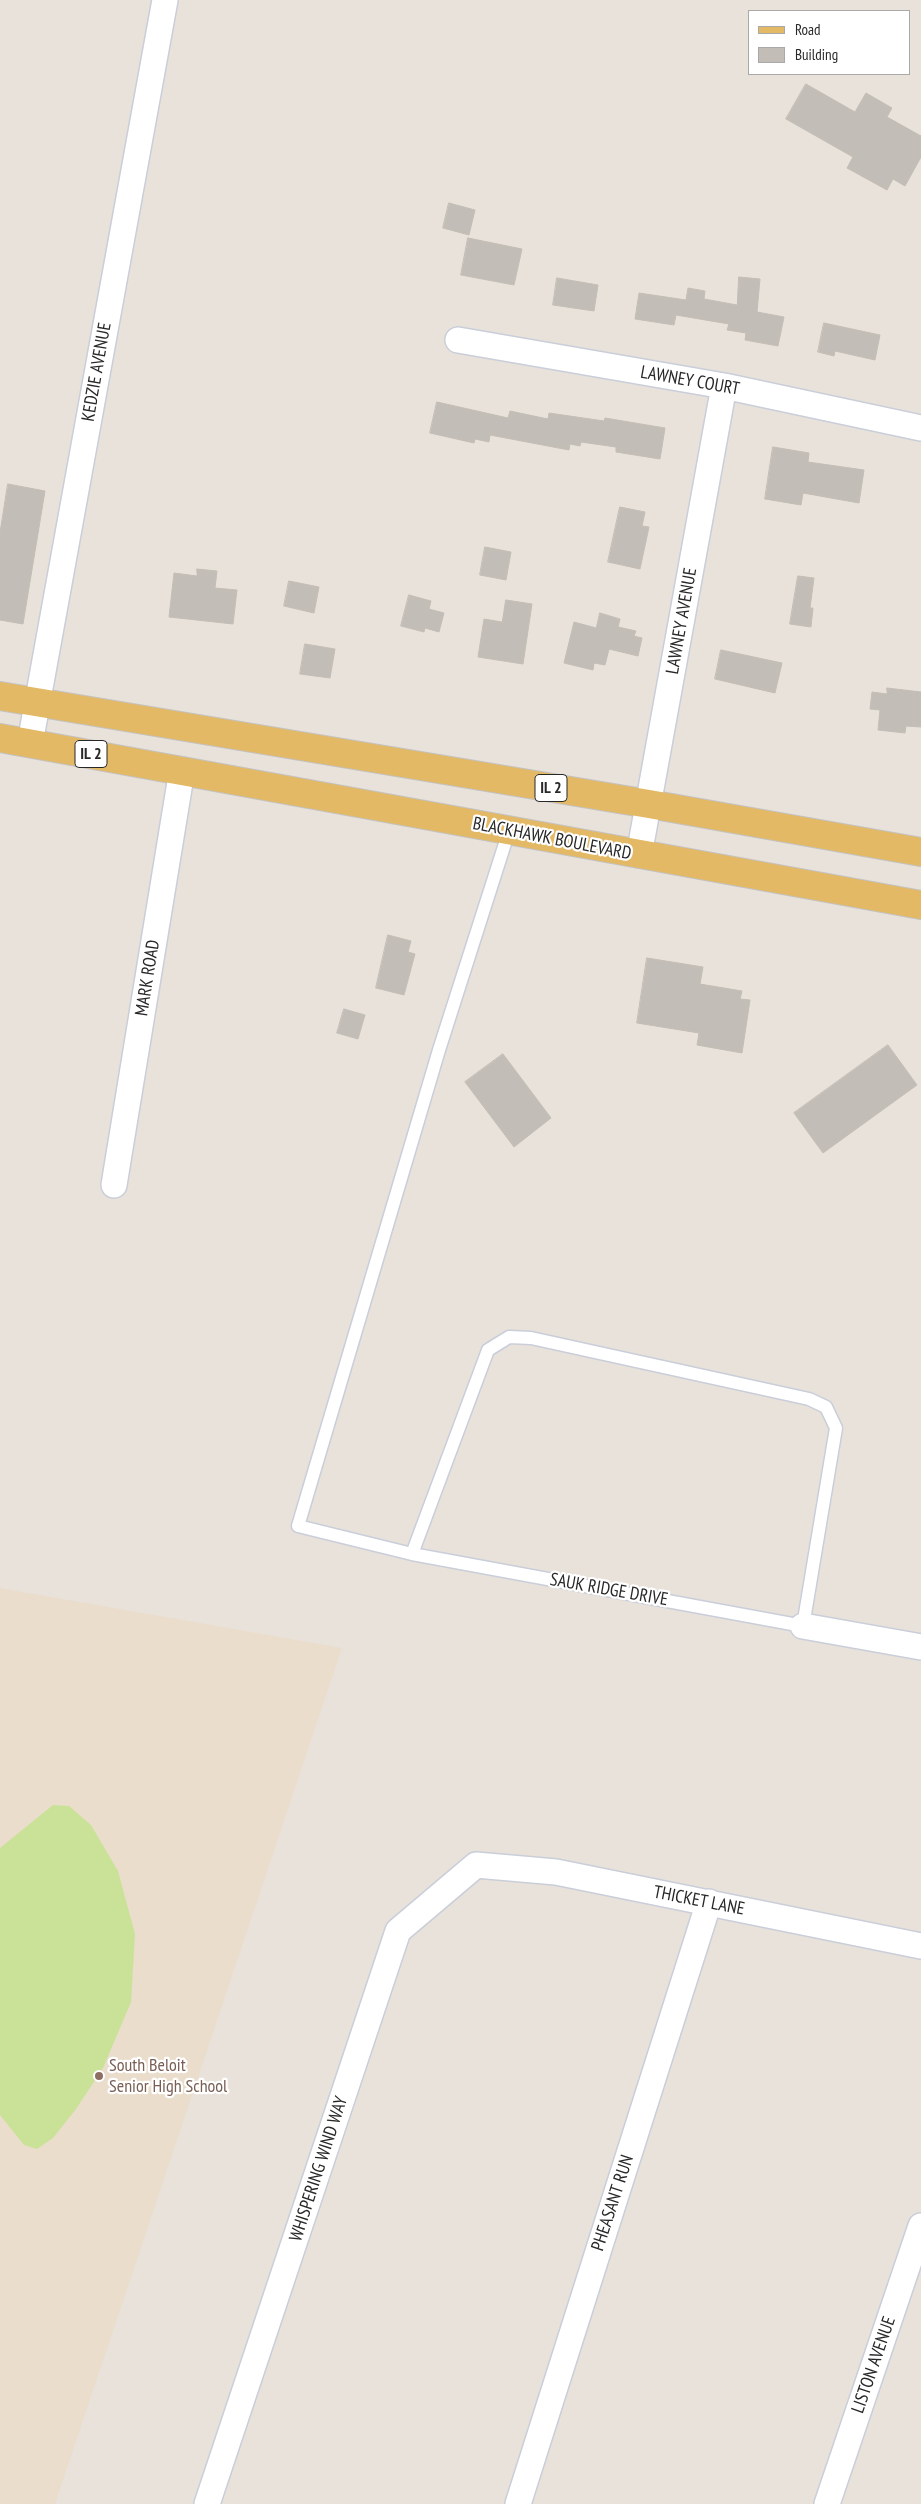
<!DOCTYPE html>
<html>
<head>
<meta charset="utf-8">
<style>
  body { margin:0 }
  #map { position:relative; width:921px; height:2504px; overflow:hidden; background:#e9e2db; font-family:"PT Sans Narrow",sans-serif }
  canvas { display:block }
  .legend { position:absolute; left:748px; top:10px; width:162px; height:65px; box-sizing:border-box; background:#fff; border:1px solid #a9a9a9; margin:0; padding:6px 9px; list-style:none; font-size:15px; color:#282828 }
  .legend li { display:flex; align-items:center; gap:10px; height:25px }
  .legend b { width:25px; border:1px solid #a9a9a9 }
</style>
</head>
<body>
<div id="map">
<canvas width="921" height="2504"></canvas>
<ul class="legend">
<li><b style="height:6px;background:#e3b966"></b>Road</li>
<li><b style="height:14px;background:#c2bdb6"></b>Building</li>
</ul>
</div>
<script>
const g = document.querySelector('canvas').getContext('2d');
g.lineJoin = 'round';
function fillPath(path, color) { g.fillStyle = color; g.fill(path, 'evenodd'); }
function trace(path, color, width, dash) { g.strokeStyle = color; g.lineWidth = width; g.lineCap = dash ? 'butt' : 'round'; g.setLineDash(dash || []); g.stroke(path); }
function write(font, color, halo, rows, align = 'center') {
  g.font = font + ' "PT Sans Narrow",sans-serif'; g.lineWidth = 4.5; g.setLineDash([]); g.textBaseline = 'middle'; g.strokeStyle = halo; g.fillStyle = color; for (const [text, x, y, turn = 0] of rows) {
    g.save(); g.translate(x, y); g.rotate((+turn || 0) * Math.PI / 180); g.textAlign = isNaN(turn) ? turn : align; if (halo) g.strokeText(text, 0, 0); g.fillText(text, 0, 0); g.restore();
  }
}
fillPath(new Path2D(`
  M 0,1588 L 342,1648 L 55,2504 L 0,2504 Z`), '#eaddcb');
fillPath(new Path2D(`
  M 53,1805 L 69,1806 L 91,1825 L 118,1871 L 135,1934 L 131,2002 L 103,2068 L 76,2109 L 53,2138 L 37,2149 L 24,2145 L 0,2115 L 0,1848 Z`), '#cae298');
const building = new Path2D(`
  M 806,84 L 855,112 L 866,93 L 892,108 L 887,117 L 921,136 L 921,157 L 905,186 L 893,179 L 887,190 L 847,168 L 853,157 L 786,119 Z
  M 449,203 L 475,210 L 469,235 L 443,228 Z
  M 468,238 L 522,249 L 514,285 L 461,275 Z
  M 739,277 L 760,279 L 757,312 L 784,317 L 778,346 L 745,340 L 746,333 L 727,330 L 729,324 L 676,315 L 674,325 L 635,319 L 639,293 L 686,300 L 688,288 L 705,291 L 704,299 L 737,305 Z
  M 557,278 L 598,285 L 594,311 L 553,305 Z
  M 824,323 L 880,335 L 875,360 L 835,351 L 834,356 L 818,352 Z
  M 437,402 L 508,418 L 510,411 L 548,419 L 549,413 L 604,421 L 605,418 L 665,428 L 660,459 L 616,452 L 616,447 L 581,442 L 580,446 L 570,444 L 569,450 L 490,435 L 489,442 L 475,439 L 474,443 L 430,433 Z
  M 773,447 L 809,453 L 808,462 L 864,470 L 859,503 L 803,493 L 801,505 L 765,499 Z
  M 8,484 L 45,491 L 23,624 L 0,620 L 0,533 Z
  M 620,507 L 645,512 L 642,526 L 649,527 L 640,569 L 608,562 Z
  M 485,547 L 511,552 L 506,580 L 480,575 Z
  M 197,569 L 217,571 L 215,588 L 237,590 L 233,624 L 169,617 L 174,573 L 197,576 Z
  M 798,576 L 814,578 L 810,608 L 813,608 L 811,627 L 790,624 Z
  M 289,581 L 319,587 L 314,613 L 284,606 Z
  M 409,595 L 431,601 L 429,609 L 444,613 L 439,632 L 425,628 L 424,632 L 401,626 Z
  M 506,600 L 532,604 L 523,664 L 478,657 L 484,619 L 502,622 Z
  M 600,613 L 620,619 L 618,627 L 636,631 L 634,636 L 642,638 L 638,656 L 609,649 L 605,665 L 594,663 L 593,670 L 564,663 L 574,622 L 596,628 Z
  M 305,644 L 335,649 L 330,678 L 300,674 Z
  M 721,650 L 782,663 L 775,693 L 715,679 Z
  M 887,688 L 921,692 L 921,727 L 906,726 L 905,733 L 878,730 L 880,710 L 870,709 L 872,692 L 887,694 Z
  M 388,935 L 411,941 L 408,952 L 415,954 L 404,995 L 376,988 Z
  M 647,958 L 703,967 L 700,984 L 742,991 L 740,999 L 750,1000 L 742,1053 L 697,1045 L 699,1033 L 637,1023 Z
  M 344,1009 L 365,1015 L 358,1039 L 337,1033 Z
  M 888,1045 L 917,1085 L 823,1153 L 794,1113 Z
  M 503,1054 L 551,1118 L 514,1147 L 465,1082 Z`);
fillPath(building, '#c2bdb6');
trace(building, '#c4bdb5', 1);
const lane = new Path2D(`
  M 412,1554 L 488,1350 L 509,1337 L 531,1338 L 809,1399 L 826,1407 L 836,1428 L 803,1626 L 412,1554 L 298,1526 L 439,1050 L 509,831`);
const street = new Path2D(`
  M 458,340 L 724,386 L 921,428
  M 30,743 L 165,0
  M 639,855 L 724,386
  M 114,1185 L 182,770
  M 803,1626 L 921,1647
  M 207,2504 L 398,1931 L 476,1865 L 556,1872 L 921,1946
  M 518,2504 L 709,1902
  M 827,2504 L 921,2226`);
const primary = new Path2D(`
  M 0,696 L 649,804 L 921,852
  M 0,738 L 921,905`);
trace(lane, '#c9ced9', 15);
trace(street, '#c9ced9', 28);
trace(primary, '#c3c3c3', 30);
trace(lane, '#fff', 12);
trace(street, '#fff', 25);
trace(primary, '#e3b966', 28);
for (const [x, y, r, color] of [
  [99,2076,5,"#8d6e63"]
]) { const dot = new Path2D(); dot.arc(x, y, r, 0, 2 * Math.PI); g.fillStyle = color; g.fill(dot); trace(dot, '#fff', 2); }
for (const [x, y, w] of [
  [91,754,32],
  [551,788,32]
]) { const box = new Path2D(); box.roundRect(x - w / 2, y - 13.5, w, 27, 4); g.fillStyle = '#fff'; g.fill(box); trace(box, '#282828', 1); }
write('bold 16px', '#282828', null, [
  ["IL 2",91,754],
  ["IL 2",551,788]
]);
write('18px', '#282828', '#fff', [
  ["KEDZIE AVENUE",97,372,-80],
  ["LAWNEY COURT",690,381,10],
  ["LAWNEY AVENUE",682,621,-80],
  ["BLACKHAWK BOULEVARD",552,839,11],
  ["MARK ROAD",148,978,-81],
  ["SAUK RIDGE DRIVE",609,1590,10],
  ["THICKET LANE",699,1901,11],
  ["WHISPERING WIND WAY",319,2169,-72],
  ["PHEASANT RUN",613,2203,-72],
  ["LISTON AVENUE",874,2365,-71]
]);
write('18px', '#785e54', '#fff', [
  ["South Beloit",109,2066],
  ["Senior High School",109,2087]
], 'left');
</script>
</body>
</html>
